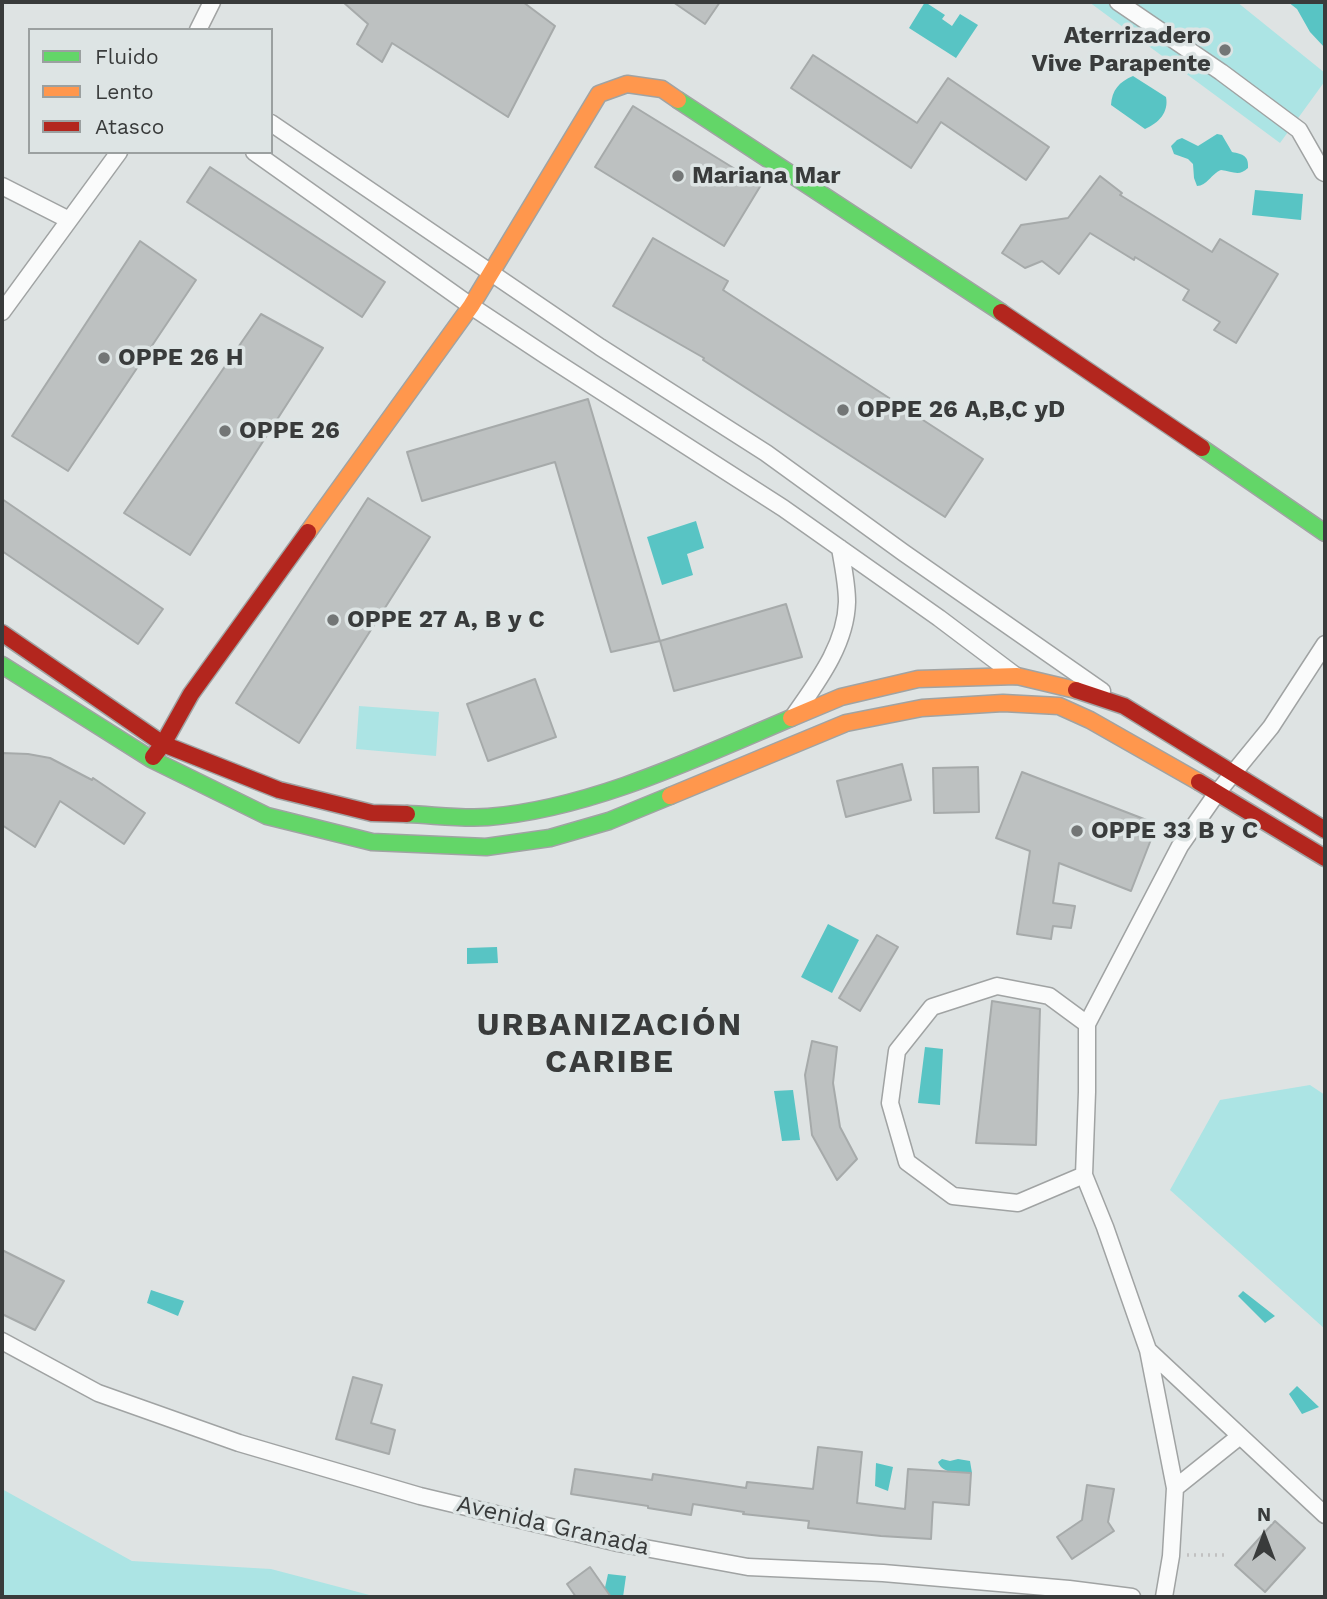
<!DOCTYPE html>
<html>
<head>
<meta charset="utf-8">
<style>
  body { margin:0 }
  #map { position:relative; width:1327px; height:1599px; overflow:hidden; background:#dee3e3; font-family:"Work Sans",sans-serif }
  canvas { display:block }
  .frame { position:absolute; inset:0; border:4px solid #393b3b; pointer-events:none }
  .legend { position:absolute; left:28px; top:28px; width:245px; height:126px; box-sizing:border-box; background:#dde4e4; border:2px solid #9ba0a0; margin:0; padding:9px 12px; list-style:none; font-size:21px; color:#393b3b }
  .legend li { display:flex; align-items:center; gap:14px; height:35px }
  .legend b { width:35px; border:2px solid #9ba0a0 }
  .north { position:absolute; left:1229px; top:1501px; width:70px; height:70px; -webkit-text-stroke:5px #dde4e4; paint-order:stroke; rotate:0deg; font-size:19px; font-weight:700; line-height:28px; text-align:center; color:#393b3b }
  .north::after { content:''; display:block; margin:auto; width:24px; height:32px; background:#393b3b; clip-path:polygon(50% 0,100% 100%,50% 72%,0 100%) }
</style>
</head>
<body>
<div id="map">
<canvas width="1327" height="1599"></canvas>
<div class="frame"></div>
<ul class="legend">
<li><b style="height:9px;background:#63d668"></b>Fluido</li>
<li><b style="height:9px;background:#ff974d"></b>Lento</li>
<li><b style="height:9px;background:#b3261e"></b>Atasco</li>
</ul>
<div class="north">N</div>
</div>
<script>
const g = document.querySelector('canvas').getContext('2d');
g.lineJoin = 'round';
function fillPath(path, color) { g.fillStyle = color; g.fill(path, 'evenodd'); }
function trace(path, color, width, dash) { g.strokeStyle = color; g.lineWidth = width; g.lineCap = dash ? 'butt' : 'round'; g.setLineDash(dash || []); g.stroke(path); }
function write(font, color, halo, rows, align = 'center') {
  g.font = font + ' "Work Sans",sans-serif'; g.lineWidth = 7; g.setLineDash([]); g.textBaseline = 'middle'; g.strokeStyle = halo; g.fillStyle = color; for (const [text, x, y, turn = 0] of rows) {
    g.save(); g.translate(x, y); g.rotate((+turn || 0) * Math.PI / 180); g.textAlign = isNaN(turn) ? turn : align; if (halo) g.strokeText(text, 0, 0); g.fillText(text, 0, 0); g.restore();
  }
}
fillPath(new Path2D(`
  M 1089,2 L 1237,2 L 1325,73 L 1325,81 L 1280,143 Z
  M 359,706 L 439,712 L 436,756 L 356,749 Z
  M 1310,1085 L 1325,1095 L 1325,1329 L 1170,1190 L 1220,1100 Z
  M 2,1489 L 132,1561 L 271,1569 L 377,1597 L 2,1597 Z`), '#ace4e4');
fillPath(new Path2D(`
  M 925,2 L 945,15 L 942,19 L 952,26 L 960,14 L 978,25 L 956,58 L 909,28 Z
  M 1288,2 L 1325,2 L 1325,48 L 1310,32 L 1297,9 Z
  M 1133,76 L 1166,97 C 1169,112 1159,123 1145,129 L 1111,105 C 1112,90 1119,82 1133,76 Z
  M 1217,134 L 1222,135 L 1232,152 C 1243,154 1249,156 1248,168 C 1239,177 1232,171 1221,170 C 1211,174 1207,186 1197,186 L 1194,178 L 1193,164 L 1188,159 L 1174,154 L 1171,146 L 1177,140 L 1182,138 L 1198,146 Z
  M 1255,190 L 1303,194 L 1301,220 L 1252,215 Z
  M 696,521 L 704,548 L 687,554 L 693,575 L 662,585 L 647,537 Z
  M 828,924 L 859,940 L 832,993 L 801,977 Z
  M 497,947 L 498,963 L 467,964 L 467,948 Z
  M 925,1047 L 943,1049 L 940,1105 L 918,1103 Z
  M 793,1090 L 800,1140 L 782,1141 L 774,1091 Z
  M 151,1290 L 184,1301 L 178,1316 L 147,1303 Z
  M 1243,1291 L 1275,1316 L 1265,1323 L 1238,1296 Z
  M 1297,1386 L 1319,1407 L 1302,1414 L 1289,1394 Z
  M 942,1459 L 950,1461 L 958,1459 L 970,1461 L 972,1473 C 959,1472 943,1475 938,1462 Z
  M 876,1463 L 893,1467 L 888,1491 L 875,1486 Z
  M 608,1574 L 626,1576 L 623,1597 L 609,1597 L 604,1592 Z`), '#58c4c4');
const building = new Path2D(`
  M 343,2 L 523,2 L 555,26 L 508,117 L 392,43 L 382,62 L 357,44 L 368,24 Z
  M 673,2 L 720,2 L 705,24 Z
  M 813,55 L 917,123 L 948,78 L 1049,147 L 1026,180 L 941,122 L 911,168 L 791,88 Z
  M 633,106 L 761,185 L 724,246 L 595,167 Z
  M 210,167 L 385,282 L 362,317 L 187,202 Z
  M 1100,176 L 1122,193 L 1120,195 L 1212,252 L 1220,239 L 1278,274 L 1236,343 L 1214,330 L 1220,322 L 1183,300 L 1189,290 L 1135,257 L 1134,260 L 1090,233 L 1059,274 L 1042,261 L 1025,268 L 1002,253 L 1021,225 L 1068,218 Z
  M 653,238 L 728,281 L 723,290 L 983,459 L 945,517 L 703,360 L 704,358 L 613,306 Z
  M 140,241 L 196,280 L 68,471 L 12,436 Z
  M 261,314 L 323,348 L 190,555 L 124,513 Z
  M 588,399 L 660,641 L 611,652 L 555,462 L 422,501 L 407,452 Z
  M 368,498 L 430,537 L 299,743 L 236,703 Z
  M 2,499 L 163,609 L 138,644 L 2,551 Z
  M 786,604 L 802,657 L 674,691 L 660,641 Z
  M 535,679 L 556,737 L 488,761 L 467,704 Z
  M 2,753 L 28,754 L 50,758 L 92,780 L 93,778 L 145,813 L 124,844 L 60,801 L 35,847 L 2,825 Z
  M 902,764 L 911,800 L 846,817 L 837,781 Z
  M 978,767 L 979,812 L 934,813 L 933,768 Z
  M 1022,772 L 1157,824 L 1131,891 L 1059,863 L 1053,903 L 1075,906 L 1071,928 L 1053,926 L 1051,939 L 1017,934 L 1030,851 L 996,838 Z
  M 877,935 L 898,947 L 860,1011 L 839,998 Z
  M 992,1001 L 1040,1009 L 1036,1145 L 976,1143 Z
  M 812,1041 L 837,1047 L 833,1083 L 840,1127 L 857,1159 L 837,1180 L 812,1135 L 805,1075 Z
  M 2,1250 L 64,1281 L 35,1330 L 2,1314 Z
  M 353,1377 L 382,1385 L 371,1423 L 395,1430 L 389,1454 L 336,1439 Z
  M 818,1447 L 862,1452 L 857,1503 L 905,1509 L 908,1469 L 971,1473 L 969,1505 L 933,1502 L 931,1539 L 881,1536 L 808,1528 L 809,1521 L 743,1514 L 744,1512 L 693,1504 L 691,1515 L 648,1508 L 648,1506 L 571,1494 L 575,1469 L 652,1480 L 653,1474 L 746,1488 L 747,1482 L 813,1489 Z
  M 1087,1485 L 1114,1489 L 1108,1522 L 1114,1531 L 1072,1559 L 1057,1537 L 1082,1520 Z
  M 1275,1521 L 1305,1548 L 1265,1592 L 1235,1565 Z
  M 590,1567 L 611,1597 L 576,1597 L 567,1584 Z`);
fillPath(building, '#bdc1c1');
trace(building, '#a6aaaa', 2);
const street = new Path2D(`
  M 1118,2 L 1221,72 L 1299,130 L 1323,172 L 1325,173
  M 198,30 L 212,2
  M 271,123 L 600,347 L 766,453 L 904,553 L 1102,691
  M 254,152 L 471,306 L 548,357 L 783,508 L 939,618 L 1016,676
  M 2,186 L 69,220
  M 2,312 L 119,152
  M 795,714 C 818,681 846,644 847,602 C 847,584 843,566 840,548
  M 1084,1175 L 1018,1203 L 953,1196 L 907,1162 L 890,1103 L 897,1051 L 932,1007 L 997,986 L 1049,996 L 1087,1024
  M 2,1341 L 98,1393 L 239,1443 L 420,1496 L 618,1543 L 748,1567 L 883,1573 L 1069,1589 L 1132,1597
  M 1148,1350 L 1325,1515
  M 1175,1488 L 1240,1436
  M 1164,1597 L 1171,1556 L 1175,1488 L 1148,1350 L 1105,1227 L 1084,1175 L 1087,1092 L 1087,1024 L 1180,846 L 1217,793 L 1271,727 L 1325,644`);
const fast = new Path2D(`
  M 678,100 L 1001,312
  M 1202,448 L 1325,533
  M 2,665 L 151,759 L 267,816 L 372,842 L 486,847 L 550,838 L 609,821 L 670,796
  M 407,814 C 434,815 461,819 488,817 C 590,809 697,758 791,718`);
const slow = new Path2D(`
  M 308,532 L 471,306 L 599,94 L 627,84 L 662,89 L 678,100
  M 791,718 L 841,697 L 918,679 L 1017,676 L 1076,690
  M 670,796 L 846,723 L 922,708 L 1003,703 L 1059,706 L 1090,720 L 1199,782`);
const jam = new Path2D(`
  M 1001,312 L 1202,448
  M 2,633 L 163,744 L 279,790 L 372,813 L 407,814
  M 1076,690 L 1124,706 L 1325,830
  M 153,757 L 163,744 L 191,694 L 308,532
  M 1199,782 L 1325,858`);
trace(street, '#a0a3a3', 19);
trace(fast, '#a0a3a3', 19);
trace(slow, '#a0a3a3', 19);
trace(jam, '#a0a3a3', 19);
trace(new Path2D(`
  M 1187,1555 L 1224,1555`), '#c1c1c1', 3.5, [2, 5]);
trace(street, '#fafbfb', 16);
trace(fast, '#63d668', 16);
trace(slow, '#ff974d', 16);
trace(jam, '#b3261e', 16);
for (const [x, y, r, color] of [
  [1225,50,7,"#737676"],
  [678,176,7,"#737676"],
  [104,358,7,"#737676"],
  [843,410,7,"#737676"],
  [225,431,7,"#737676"],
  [333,620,7,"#737676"],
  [1077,831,7,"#737676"]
]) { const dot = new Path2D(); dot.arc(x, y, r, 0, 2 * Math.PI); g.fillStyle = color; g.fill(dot); trace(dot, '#dde4e4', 2.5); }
write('bold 24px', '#393b3b', '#dde4e4', [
  ["Aterrizadero",1211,36,"right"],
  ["Vive Parapente",1211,64,"right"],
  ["Mariana Mar",692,176],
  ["OPPE 26 H",118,358],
  ["OPPE 26 A,B,C yD",857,410],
  ["OPPE 26",239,431],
  ["OPPE 27 A, B y C",347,620],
  ["OPPE 33 B y C",1091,831]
], 'left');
write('24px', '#393b3b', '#dde4e4', [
  ["Avenida Granada",553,1526,13]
]);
g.letterSpacing = '2px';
write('bold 32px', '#393b3b', '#dde4e4', [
  ["URBANIZACIÓN",610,1026],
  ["CARIBE",610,1063]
]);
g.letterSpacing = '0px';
</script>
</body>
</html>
